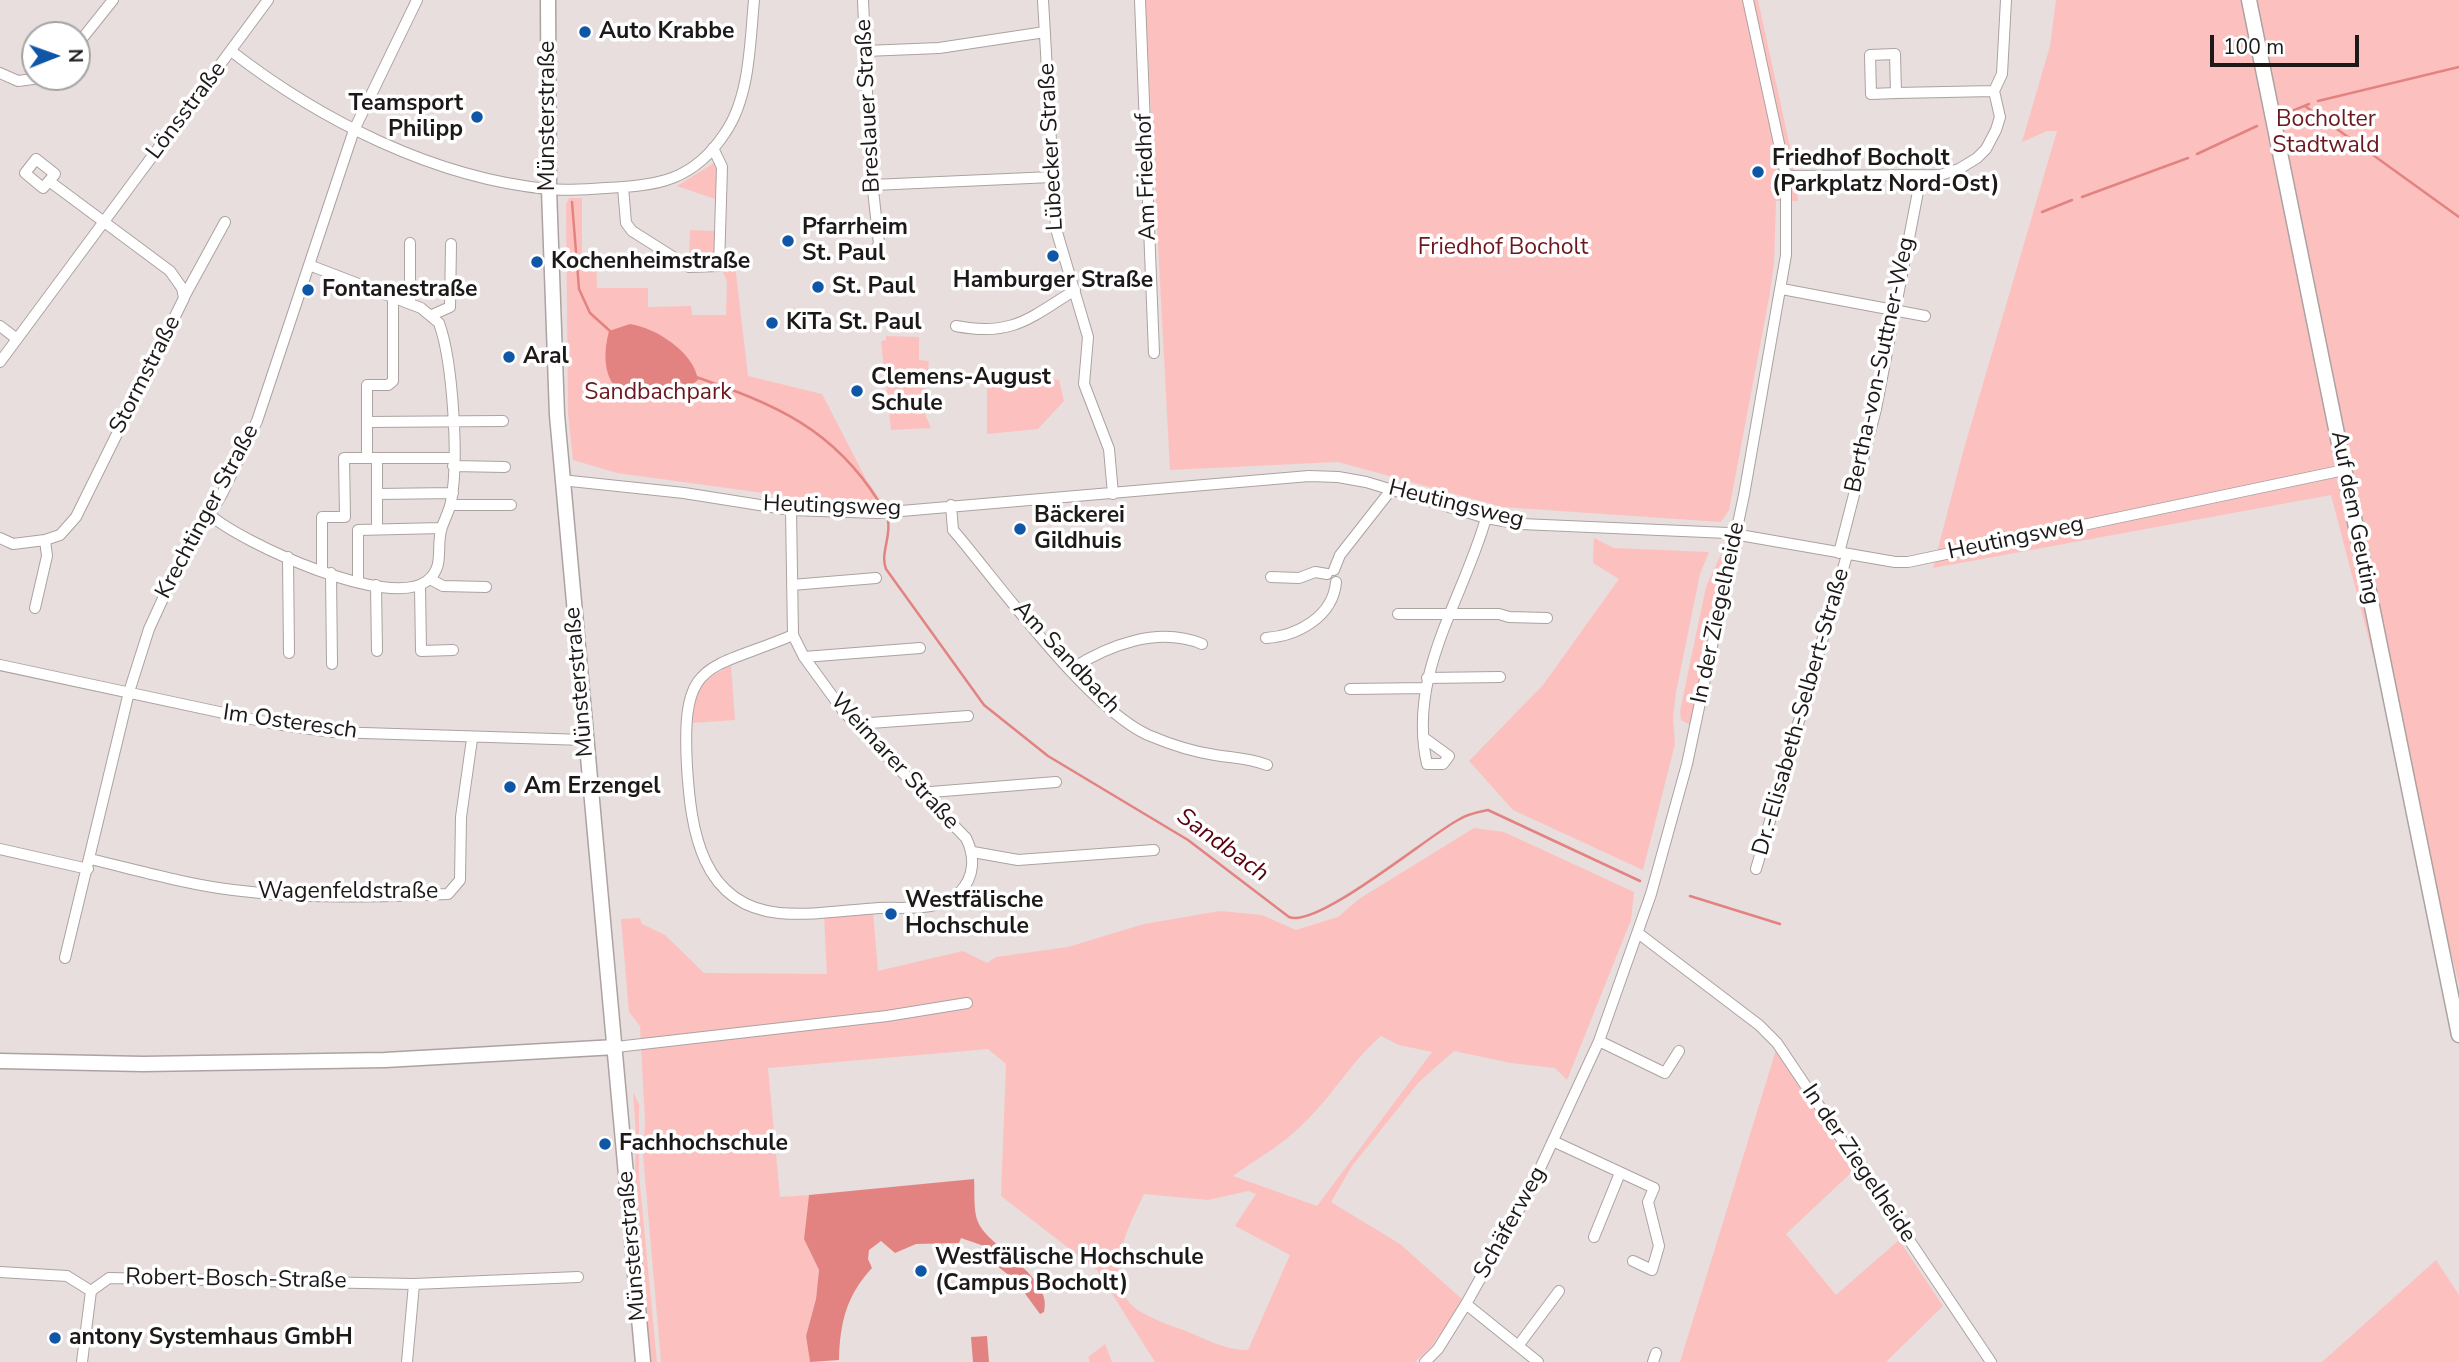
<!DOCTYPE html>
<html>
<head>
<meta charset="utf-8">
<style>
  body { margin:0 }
  #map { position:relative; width:2459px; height:1362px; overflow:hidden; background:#e7dedd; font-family:"Nunito Sans",sans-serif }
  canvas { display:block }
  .north { position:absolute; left:21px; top:21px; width:70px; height:70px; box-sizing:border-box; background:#fff; border:2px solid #a5a3a3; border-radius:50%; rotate:89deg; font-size:19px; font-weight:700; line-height:28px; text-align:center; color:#1d1919 }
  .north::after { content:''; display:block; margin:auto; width:24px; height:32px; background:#0f56a6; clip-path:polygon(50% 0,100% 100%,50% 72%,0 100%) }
  .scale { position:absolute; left:2210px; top:35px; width:149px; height:32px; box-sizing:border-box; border:4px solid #1d1919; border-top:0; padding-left:9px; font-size:21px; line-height:24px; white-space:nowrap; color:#1d1919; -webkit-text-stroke:5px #fff; paint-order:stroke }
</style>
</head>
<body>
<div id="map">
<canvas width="2459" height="1362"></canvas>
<div class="north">N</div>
<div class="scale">100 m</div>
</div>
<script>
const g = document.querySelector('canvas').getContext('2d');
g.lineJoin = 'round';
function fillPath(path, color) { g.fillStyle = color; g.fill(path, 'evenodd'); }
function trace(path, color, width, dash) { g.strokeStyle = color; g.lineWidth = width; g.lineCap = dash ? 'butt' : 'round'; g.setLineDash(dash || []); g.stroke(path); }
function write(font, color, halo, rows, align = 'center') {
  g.font = font + ' "Nunito Sans",sans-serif'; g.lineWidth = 7; g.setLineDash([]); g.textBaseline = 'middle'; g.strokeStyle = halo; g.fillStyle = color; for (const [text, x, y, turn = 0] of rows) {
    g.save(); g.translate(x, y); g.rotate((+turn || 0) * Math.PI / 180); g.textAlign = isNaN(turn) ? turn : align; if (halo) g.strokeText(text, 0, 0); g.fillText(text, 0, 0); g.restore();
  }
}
fillPath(new Path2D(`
  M 1145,0 L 1758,0 L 1795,170 L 1798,201 L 1776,201 L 1774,264 L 1769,298 L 1729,510 L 1721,522 L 1502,507 L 1338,462 L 1170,470 Z
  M 2056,0 L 2459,0 L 2459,984 L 2331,495 L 1933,568 L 1963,452 L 2057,131 L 2047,131 L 2022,142 L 2050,46 Z
  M 714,163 L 717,166 L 715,199 L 677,186 Z
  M 569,198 L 582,198 L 582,258 L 596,258 L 597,288 L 648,288 L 648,307 L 691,306 L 692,315 L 726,315 L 727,281 L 721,268 L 735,265 L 748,376 L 822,394 L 866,479 L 881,501 L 815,500 L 617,473 L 573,460 L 568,413 L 566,205 Z
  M 690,230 L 714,231 L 714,261 L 689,262 Z
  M 886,336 L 919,337 L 919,360 L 929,361 L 925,400 L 919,400 L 931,428 L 891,430 L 881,341 L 886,340 Z
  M 987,370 L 1059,380 L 1064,401 L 1038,429 L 987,434 Z
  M 1594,538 L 1614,548 L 1709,552 L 1700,574 L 1676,692 L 1673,717 L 1675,744 L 1643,870 L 1513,810 L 1469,761 L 1543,685 L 1619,579 L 1593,563 Z
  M 1722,552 L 1726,553 L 1690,725 L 1681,720 L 1680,711 L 1706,587 Z
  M 731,666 L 735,720 L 693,723 C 693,687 700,680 731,666 Z
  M 1474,828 L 1504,832 L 1634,892 L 1631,920 L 1567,1080 L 1555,1068 L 1511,1063 L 1454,1051 L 1419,1082 L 1352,1166 L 1331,1202 L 1400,1244 L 1463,1300 L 1431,1347 L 1415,1362 L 1155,1362 L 1097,1270 L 1001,1196 L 1006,1064 L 988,1049 L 768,1068 L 780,1197 L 809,1195 L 804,1239 L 819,1270 L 816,1299 L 806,1336 L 810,1362 L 661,1362 L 643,1155 L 645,1121 L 640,1026 L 629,1012 L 621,919 L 640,918 L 642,924 L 665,935 L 704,973 L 827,974 L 824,916 L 873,912 L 878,971 L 963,951 L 987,963 L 996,957 L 1068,947 L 1144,924 L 1220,911 L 1262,915 L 1296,930 L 1338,917 L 1359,899 ZM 1381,1036 L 1399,1045 L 1432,1052 L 1317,1206 L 1233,1176 C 1256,1159 1281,1146 1302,1125 C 1332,1097 1348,1065 1381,1036 ZM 1248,1191 L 1256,1194 L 1235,1226 L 1290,1255 L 1248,1350 C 1227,1351 1206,1339 1186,1331 C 1171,1326 1155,1320 1141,1312 C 1097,1285 1128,1228 1144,1194 L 1208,1200 Z
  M 1776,1050 L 1853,1171 L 1786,1234 L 1836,1295 L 1899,1240 L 1943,1306 L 1886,1362 L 1680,1362 Z
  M 633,1092 L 639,1104 L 639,1175 L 657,1362 L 649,1362 L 634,1201 L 636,1134 Z
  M 2436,1260 L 2459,1295 L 2459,1362 L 2322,1362 Z
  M 1105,1344 L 1112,1362 L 1090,1362 L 1088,1357 Z`), '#fcc1bf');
fillPath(new Path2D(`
  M 630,324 C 656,328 694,352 698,380 C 650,420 590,402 609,331 Z
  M 974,1179 C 975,1191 973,1211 978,1222 C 989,1248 1054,1277 1044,1312 L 1040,1314 L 1015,1280 L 983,1255 L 987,1247 L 961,1238 L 959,1243 L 916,1244 L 895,1253 L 881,1241 L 869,1250 L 868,1259 L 872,1268 C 846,1296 840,1323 839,1360 L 810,1362 L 806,1336 L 816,1299 L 819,1270 L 804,1239 L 809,1195 Z
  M 987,1336 L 989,1362 L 973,1362 L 971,1337 Z`), '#e28381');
trace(new Path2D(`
  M 2318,101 L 2459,67
  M 2305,106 L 2459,217
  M 2280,116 L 2309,104
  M 2197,154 L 2257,126
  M 2082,197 L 2188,158
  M 572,202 L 579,289 L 590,313 L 610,331
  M 2042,212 L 2072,200
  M 696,377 C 774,404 833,428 879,502
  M 888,521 C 891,537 880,554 886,569 L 984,705 L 1048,756 L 1188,840 L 1289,917 C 1317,929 1428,836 1458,820 C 1467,814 1478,812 1488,810 L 1640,881
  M 1690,896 L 1780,924`), '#e28381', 2.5);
const street = new Path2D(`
  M 863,0 L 870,163 L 879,244 L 874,252
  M 1043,0 L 1056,229 L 1088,337 L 1084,384 L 1109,449 L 1113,494
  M 1140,0 L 1154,353
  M 77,45 L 113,0
  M 231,51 C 320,120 434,178 548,189 C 567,191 587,189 606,188 C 659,186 694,180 725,133 C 750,97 750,42 754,0
  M 865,51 L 939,48 L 1045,32
  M 0,73 L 18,81 L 48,77
  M 1896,93 L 1871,94 L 1870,55 L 1895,54 L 1896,93 L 1994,91
  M 1786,176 L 1940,175 L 1959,169 L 1977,158 L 1986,149 L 1996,130 L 2000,117 L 1994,91 L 2002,74 L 2006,0
  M 873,185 L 1052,177
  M 623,187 L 626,223 L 632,231 L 689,267 L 719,266 L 722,167 L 713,148
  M 410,243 L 410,303
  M 1782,289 L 1925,316
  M 184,297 L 225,222
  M 432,315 L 450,307 L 451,244
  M 0,326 L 17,339
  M 956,326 C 1012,337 1030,318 1075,290
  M 0,362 L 268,0
  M 367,422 L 503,421
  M 367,458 L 367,385 L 388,385 L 393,381 L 393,296
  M 453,466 L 505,467
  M 561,480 L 684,493 L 791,510 L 878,513 L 1309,476 L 1338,477 L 1366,482 L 1486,518 L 1521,524 L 1728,533 L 1895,562 L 1908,562 L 2344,470
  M 377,494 L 453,493
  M 451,505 L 511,505
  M 951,505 L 953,530 L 959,537 C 1003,590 1089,708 1148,735 C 1167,743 1194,752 1215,755 C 1234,758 1249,758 1267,765
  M 791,510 L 793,635 L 804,657 L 844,712 L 966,838 C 975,856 975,876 960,892 C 942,912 904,907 879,908 C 846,910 812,916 779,913 C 701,905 691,830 687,767 C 681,657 706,672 793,635
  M 210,515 C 244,544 388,610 427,581 C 446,566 435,547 442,527 C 445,518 449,512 451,502 C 459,461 453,362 439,323 L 421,308 L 309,265
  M 377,529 L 377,458 L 453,458
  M 0,538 L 13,544 L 45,540
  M 1839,553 L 1876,409 L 1921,176
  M 288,557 L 289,653
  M 1334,570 L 1340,555 L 1391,490
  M 322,571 L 322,517 L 345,517 L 344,458 L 377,458
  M 331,573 L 332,664
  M 1271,577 L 1299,578 L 1315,572 L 1327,574
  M 430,579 L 443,586 L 486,587
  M 358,581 L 358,530 L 441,528
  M 376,585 L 377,651
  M 792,585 L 876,578
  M 420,586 L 421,651 L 453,650
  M 35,608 L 47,556 L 45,540 L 60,535 L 76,517 L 184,298 L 182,288 L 170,271 L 49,181 L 55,174 L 36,159 L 25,173 L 43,188 L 49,181
  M 1398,614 L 1499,614 L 1509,617 L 1547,618
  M 1266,638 C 1297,636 1333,617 1336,582
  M 804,657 L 920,648
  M 0,665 L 275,724 L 332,732 L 585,740
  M 1071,669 C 1109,645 1158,626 1202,644
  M 1427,678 L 1500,677
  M 1350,689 L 1426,688
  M 856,724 L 968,716
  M 1423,737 L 1449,756 L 1443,764 L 1427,764 C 1407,674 1463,600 1486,518
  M 924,795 L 931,792 L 1056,782
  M 0,849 L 88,869
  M 973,852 L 1018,860 L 1154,850
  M 90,859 C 137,870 185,884 233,890 C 304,899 376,897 448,894 L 460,880 L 461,817 L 472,739
  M 1756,869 L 1847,555
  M 1638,933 L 1759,1025 L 1777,1043 L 1991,1362
  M 65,958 L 129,692 L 149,629 L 176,570 L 222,494 L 257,421 L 354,130 L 417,0
  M 1599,1041 L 1665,1073 L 1679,1051
  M 616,1047 L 887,1016 L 967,1003
  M 1555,1142 L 1654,1188 L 1648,1202 L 1659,1246 L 1652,1270 L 1633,1261
  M 1594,1237 L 1620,1173
  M 0,1272 L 67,1276 L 91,1291
  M 1466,1304 L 1538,1362
  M 1518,1346 L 1559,1291
  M 82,1362 L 91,1291 L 109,1278 L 414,1284
  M 407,1362 L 414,1284 L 578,1277
  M 1425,1362 L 1438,1349 L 1466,1304 L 1531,1188 L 1599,1041 L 1651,894 L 1687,764 L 1744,495 L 1786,255 L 1786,176 L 1748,0
  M 1653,1362 L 1656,1353`);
const secondary = new Path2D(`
  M 548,0 L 549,189 L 557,415 L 643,1362
  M 2249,0 L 2459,1035
  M 0,1061 L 143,1064 L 385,1060 L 616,1047`);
trace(street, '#aca2a2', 12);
trace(secondary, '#aca2a2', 17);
trace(street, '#fff', 10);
trace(secondary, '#fff', 14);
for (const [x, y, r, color] of [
  [585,32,7,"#0f56a6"],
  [477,117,7,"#0f56a6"],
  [1758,172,7,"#0f56a6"],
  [788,241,7,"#0f56a6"],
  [1053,256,7,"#0f56a6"],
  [537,262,7,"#0f56a6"],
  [818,287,7,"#0f56a6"],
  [308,290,7,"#0f56a6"],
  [772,323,7,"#0f56a6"],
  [509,357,7,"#0f56a6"],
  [857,391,7,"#0f56a6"],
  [1020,529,7,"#0f56a6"],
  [510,787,7,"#0f56a6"],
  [891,914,7,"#0f56a6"],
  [605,1144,7,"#0f56a6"],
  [921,1271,7,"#0f56a6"],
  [55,1338,7,"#0f56a6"]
]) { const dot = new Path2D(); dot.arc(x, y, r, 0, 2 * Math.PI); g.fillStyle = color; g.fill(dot); trace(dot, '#fff', 2.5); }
write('bold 23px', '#1d1919', '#fff', [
  ["Auto Krabbe",599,32],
  ["Teamsport",463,104,"right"],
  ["Philipp",463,130,"right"],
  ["Friedhof Bocholt",1772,159],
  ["(Parkplatz Nord-Ost)",1772,185],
  ["Pfarrheim",802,228],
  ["St. Paul",802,254],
  ["Kochenheimstraße",551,262],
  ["Hamburger Straße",1053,281,"center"],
  ["St. Paul",832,287],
  ["Fontanestraße",322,290],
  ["KiTa St. Paul",786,323],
  ["Aral",523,357],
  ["Clemens-August",871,378],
  ["Schule",871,404],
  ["Bäckerei",1034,516],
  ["Gildhuis",1034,542],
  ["Am Erzengel",524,787],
  ["Westfälische",905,901],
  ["Hochschule",905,927],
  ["Fachhochschule",619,1144],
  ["Westfälische Hochschule",935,1258],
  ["(Campus Bocholt)",935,1284],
  ["antony Systemhaus GmbH",69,1338]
], 'left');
write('23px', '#1d1919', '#fff', [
  ["Breslauer Straße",869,106,-93],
  ["Lönsstraße",187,111,-53],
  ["Münsterstraße",548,116,-90],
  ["Lübecker Straße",1052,147,-93],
  ["Am Friedhof",1147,177,-92],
  ["Bertha-von-Suttner-Weg",1881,365,-78],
  ["Stormstraße",146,375,-63],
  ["Heutingsweg",1456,505,14],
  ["Heutingsweg",832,507,2],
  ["Krechtinger Straße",208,512,-62],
  ["Auf dem Geuting",2354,518,79],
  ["Heutingsweg",2016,539,-12],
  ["In der Ziegelheide",1719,613,-78],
  ["Am Sandbach",1066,658,47],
  ["Münsterstraße",580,682,-95],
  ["Dr.-Elisabeth-Selbert-Straße",1802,712,-74],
  ["Im Osteresch",290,723,8],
  ["Weimarer Straße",894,762,47],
  ["Wagenfeldstraße",348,892],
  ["In der Ziegelheide",1858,1164,56],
  ["Schäferweg",1511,1223,-61],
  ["Münsterstraße",633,1246,-95],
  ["Robert-Bosch-Straße",236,1280,1]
]);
write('23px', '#6c181e', '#fff', [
  ["Bocholter",2326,120],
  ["Stadtwald",2326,146],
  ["Friedhof Bocholt",1503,248],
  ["Sandbachpark",658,393]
]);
write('italic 24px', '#58000e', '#fff', [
  ["Sandbach",1222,846,36]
]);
</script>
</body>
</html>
